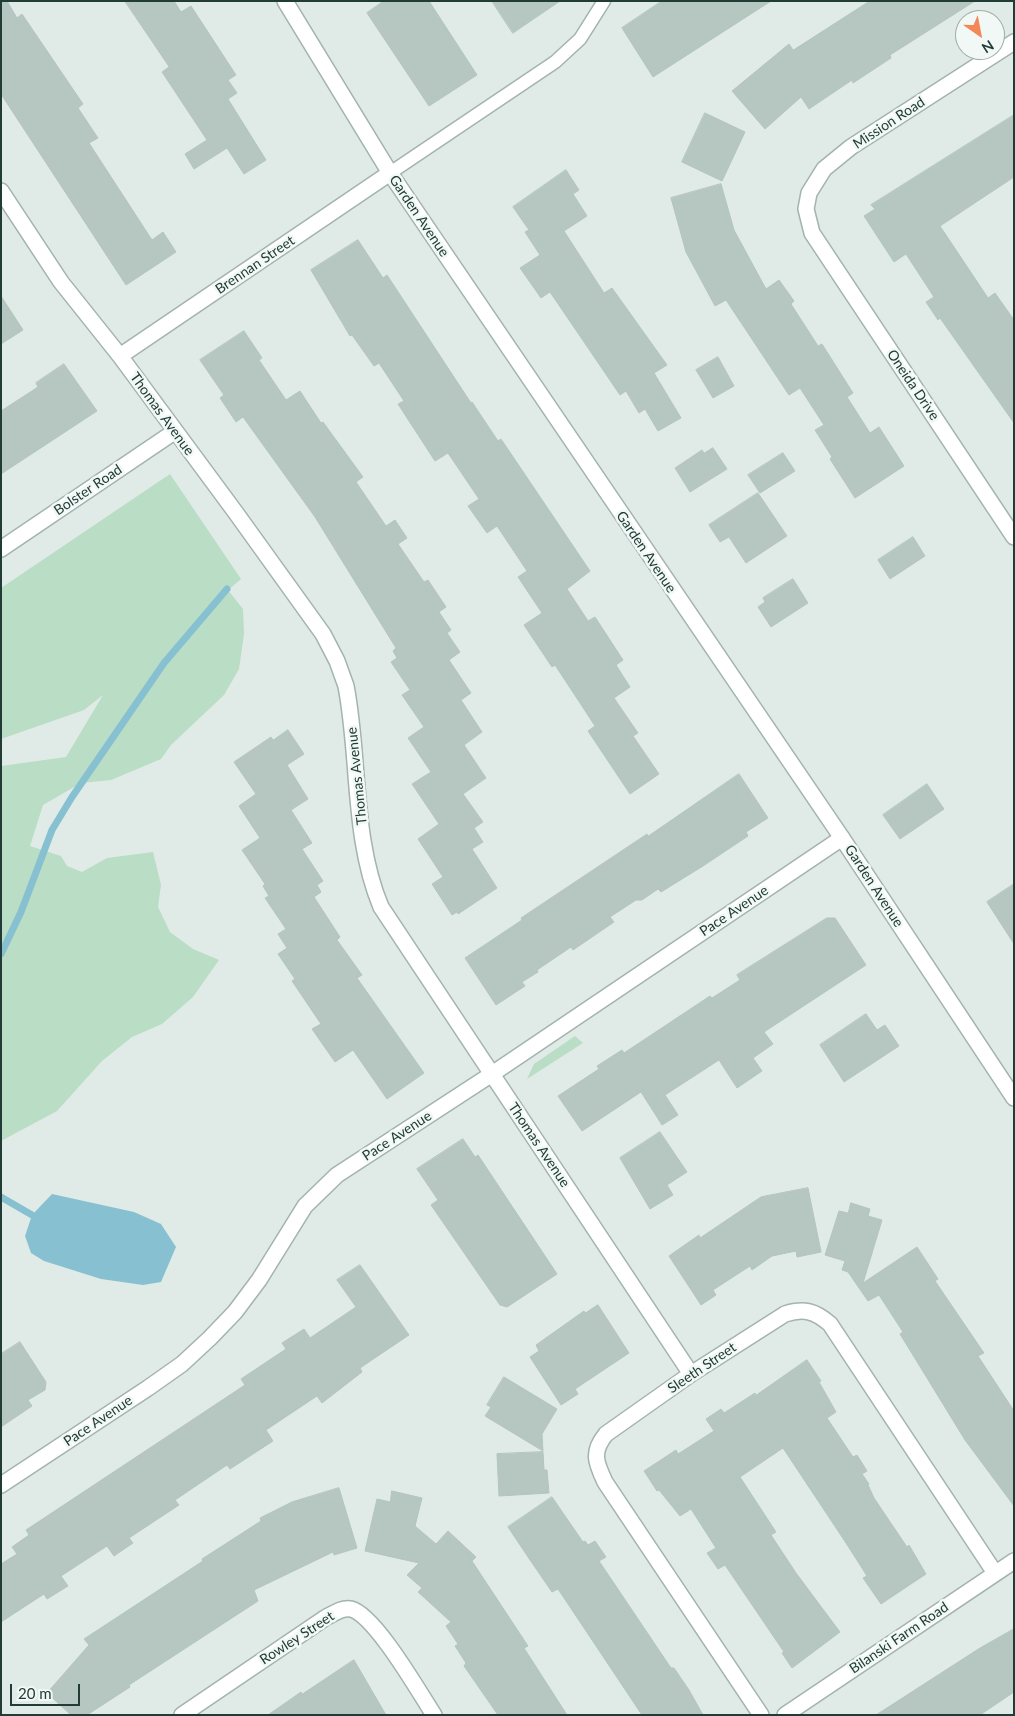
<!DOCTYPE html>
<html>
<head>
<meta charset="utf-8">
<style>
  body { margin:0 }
  #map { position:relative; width:1015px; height:1716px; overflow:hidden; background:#e0ebe7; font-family:Lato,sans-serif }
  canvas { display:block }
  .frame { position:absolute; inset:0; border:2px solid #213c36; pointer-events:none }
  .north { position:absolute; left:955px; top:10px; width:50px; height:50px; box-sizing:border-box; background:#f1f8f5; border:1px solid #9eada9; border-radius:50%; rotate:147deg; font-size:14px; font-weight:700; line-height:20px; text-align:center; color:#213c36 }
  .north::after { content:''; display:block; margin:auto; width:18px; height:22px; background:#f38757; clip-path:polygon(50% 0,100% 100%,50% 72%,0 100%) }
  .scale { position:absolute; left:10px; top:1684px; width:70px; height:22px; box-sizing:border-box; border:2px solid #213c36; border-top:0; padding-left:6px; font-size:15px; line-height:18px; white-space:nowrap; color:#213c36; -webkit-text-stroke:4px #f1f8f5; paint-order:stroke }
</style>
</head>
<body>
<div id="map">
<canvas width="1015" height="1716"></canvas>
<div class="frame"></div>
<div class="north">N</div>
<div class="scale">20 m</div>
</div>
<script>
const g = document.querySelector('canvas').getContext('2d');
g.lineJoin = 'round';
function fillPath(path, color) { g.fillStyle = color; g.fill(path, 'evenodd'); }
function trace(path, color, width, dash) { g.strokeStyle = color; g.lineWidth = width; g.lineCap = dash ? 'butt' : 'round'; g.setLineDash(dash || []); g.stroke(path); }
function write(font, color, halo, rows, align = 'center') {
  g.font = font + ' Lato,sans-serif'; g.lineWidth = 5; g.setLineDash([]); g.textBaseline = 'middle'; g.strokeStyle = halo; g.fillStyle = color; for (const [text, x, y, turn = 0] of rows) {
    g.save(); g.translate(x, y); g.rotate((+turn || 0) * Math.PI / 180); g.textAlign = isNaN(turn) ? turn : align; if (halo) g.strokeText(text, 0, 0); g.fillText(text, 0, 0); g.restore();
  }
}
fillPath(new Path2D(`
  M 170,474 L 241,579 L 228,590 L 243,609 L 244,634 L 239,669 L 224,695 L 171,745 L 161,759 L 111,780 L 81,783 L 43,805 L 30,846 L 61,856 L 67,866 L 82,872 L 107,858 L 153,852 L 161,885 L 158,907 L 170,932 L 193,949 L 219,960 L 193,997 L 162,1024 L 132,1037 L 102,1061 L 57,1111 L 1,1141 L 1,766 L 66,757 L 103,695 L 84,710 L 1,739 L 1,588 Z
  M 575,1036 L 583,1043 L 527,1079 L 534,1064 Z`), '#b9ddc5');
fillPath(new Path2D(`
  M 52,1194 L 134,1212 L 161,1224 L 176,1247 L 161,1282 L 143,1285 L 101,1279 L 44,1261 L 31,1253 L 25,1236 L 32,1215 Z`), '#87c1d1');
trace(new Path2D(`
  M 1,954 L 21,912 L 52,830 L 72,797 L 164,663 L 227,589
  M 1,1197 L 32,1215`), '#87c1d1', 7);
const building = new Path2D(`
  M 1,1 L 7,1 L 17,18 L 22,14 L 83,104 L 78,108 L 98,138 L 89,143 L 152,240 L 163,232 L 176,252 L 126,285 L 1,94 Z
  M 125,1 L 174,1 L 181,12 L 191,6 L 236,75 L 228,80 L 237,93 L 228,99 L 266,160 L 244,174 L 227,148 L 194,169 L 185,154 L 207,140 L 162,72 L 169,67 Z
  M 384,1 L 429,1 L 477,75 L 429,106 L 367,13 Z
  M 492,1 L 560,1 L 513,33 Z
  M 662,1 L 771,1 L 653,77 L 622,28 Z
  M 870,1 L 975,1 L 890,55 L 891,58 L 853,83 L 852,80 L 809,109 L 801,97 L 765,129 L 732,91 L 789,44 L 793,50 Z
  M 705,113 L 745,132 L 722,181 L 682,162 Z
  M 1014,115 L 1014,177 L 940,226 L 988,298 L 995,293 L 1014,320 L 1014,423 L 940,318 L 938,320 L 926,302 L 934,297 L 906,254 L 894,262 L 864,216 L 875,209 L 871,205 Z
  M 566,170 L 579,190 L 573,194 L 587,216 L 564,231 L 604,293 L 612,288 L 667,365 L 654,373 L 681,418 L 658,431 L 645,409 L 639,413 L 626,391 L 620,395 L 550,292 L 541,298 L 520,268 L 540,255 L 525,232 L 529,230 L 513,207 Z
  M 721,184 L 734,230 L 766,289 L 779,280 L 794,301 L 791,304 L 818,346 L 822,344 L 853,393 L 847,397 L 870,433 L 879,427 L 904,466 L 855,498 L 830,459 L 832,457 L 815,430 L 824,425 L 800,388 L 789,395 L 726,300 L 715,306 L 686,252 L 671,198 Z
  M 358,240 L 383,278 L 387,275 L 471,403 L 472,402 L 498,441 L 501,439 L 590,571 L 567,589 L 588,621 L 595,617 L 623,660 L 616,665 L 630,687 L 614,698 L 638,733 L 633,736 L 659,774 L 630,794 L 588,731 L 595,726 L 578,700 L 555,665 L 552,667 L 524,625 L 542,613 L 518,577 L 527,571 L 497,526 L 487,533 L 468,506 L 479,499 L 448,453 L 435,461 L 398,404 L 404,401 L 379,363 L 374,366 L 352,335 L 350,336 L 311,270 Z
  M 1,296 L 23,330 L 1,344 Z
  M 244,331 L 262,358 L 259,360 L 286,400 L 300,391 L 321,423 L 323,422 L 363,477 L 356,482 L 386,526 L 395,520 L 407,538 L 398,544 L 424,582 L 428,580 L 446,607 L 439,612 L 451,630 L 447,633 L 460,652 L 449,660 L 471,693 L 461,700 L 482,732 L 464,745 L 486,778 L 463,794 L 483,822 L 474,828 L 483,842 L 472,849 L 497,888 L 458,914 L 457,912 L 452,915 L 432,884 L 443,877 L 418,839 L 439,824 L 412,784 L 431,772 L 408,738 L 424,727 L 402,695 L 410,690 L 391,662 L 397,658 L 393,651 L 396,648 L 315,517 L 243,417 L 236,422 L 220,398 L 224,395 L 200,360 Z
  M 718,357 L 734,386 L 713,398 L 696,370 Z
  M 64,364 L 97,411 L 1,474 L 1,411 L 38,387 L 36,383 Z
  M 713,448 L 727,469 L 690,492 L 675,468 L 702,450 L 704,453 Z
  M 783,453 L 795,471 L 760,493 L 748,475 Z
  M 758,493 L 787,536 L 746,563 L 729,537 L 720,542 L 709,525 Z
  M 913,537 L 925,556 L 890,579 L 878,560 Z
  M 793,579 L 808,603 L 771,627 L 758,607 L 765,602 L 763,598 Z
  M 288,730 L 304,754 L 287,765 L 308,799 L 291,810 L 312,843 L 302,849 L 323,881 L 317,885 L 321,892 L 314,897 L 340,937 L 337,940 L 362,975 L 357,978 L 424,1073 L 387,1099 L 353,1050 L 335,1062 L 312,1029 L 321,1024 L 292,981 L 295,979 L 278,954 L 287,948 L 278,934 L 286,929 L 265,898 L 269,896 L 263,886 L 265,884 L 242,850 L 260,838 L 239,806 L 256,794 L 234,762 L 271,737 L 273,740 Z
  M 739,774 L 768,818 L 746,832 L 748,836 L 703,866 L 661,892 L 658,889 L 642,900 L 636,900 L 610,917 L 614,922 L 573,950 L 571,947 L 537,970 L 538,972 L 522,982 L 525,986 L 496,1005 L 465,958 L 522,920 L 521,918 L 647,834 L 648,836 Z
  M 927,784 L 944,809 L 900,839 L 883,815 Z
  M 1014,884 L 1014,944 L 987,902 Z
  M 827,918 L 835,918 L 866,965 L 764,1032 L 773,1044 L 753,1058 L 762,1071 L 737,1088 L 719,1060 L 665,1095 L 678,1115 L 662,1125 L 641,1092 L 582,1131 L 558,1096 L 599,1069 L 597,1066 L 622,1050 L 624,1053 L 710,996 L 712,998 L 740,980 L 737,975 Z
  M 866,1014 L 877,1030 L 885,1025 L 899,1046 L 844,1082 L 820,1045 Z
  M 660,1132 L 687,1172 L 667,1185 L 673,1195 L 650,1209 L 620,1158 Z
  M 463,1139 L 475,1157 L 478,1155 L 557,1274 L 507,1307 L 500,1305 L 431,1205 L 438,1200 L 417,1169 Z
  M 808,1188 L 821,1252 L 797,1257 L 796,1251 L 772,1256 L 752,1270 L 750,1266 L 713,1290 L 716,1295 L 701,1305 L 669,1256 L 699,1235 L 700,1238 L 761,1197 Z
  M 851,1203 L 870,1209 L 868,1216 L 882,1220 L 863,1283 L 917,1247 L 938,1279 L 935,1281 L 984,1353 L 978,1356 L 1014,1411 L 1014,1506 L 965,1440 L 900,1334 L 903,1332 L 879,1295 L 868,1301 L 848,1272 L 842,1270 L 845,1261 L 825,1255 L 839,1211 L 848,1213 Z
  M 360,1265 L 409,1335 L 360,1368 L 362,1372 L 322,1403 L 317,1396 L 266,1430 L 273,1441 L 230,1469 L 227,1465 L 175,1500 L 179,1505 L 129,1538 L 133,1543 L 114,1556 L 107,1546 L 61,1576 L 68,1586 L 47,1599 L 44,1594 L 1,1622 L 1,1564 L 17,1554 L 12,1547 L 29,1535 L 26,1530 L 245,1385 L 241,1379 L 286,1349 L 282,1343 L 304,1329 L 310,1338 L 356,1307 L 337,1280 Z
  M 598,1305 L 629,1353 L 575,1389 L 578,1394 L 561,1405 L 530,1357 L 539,1351 L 536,1345 L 584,1311 L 585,1313 Z
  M 20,1342 L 46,1382 L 45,1390 L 28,1400 L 32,1406 L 1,1427 L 1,1354 Z
  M 807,1360 L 821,1381 L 819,1382 L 836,1412 L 827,1418 L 853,1457 L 857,1455 L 867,1471 L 862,1474 L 869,1484 L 868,1485 L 874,1498 L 907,1547 L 909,1545 L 926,1574 L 881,1604 L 863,1578 L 867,1576 L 846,1543 L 783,1448 L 740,1477 L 776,1532 L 771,1535 L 796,1573 L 840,1632 L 792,1668 L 782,1653 L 784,1652 L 725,1565 L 718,1569 L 707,1553 L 716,1548 L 691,1509 L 680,1516 L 659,1490 L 657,1491 L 644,1471 L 676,1450 L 678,1454 L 714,1431 L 706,1419 L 721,1409 L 724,1413 L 755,1393 L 756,1395 Z
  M 504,1377 L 557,1409 L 542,1434 L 543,1451 L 485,1416 L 491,1407 L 487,1405 Z
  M 543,1452 L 544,1470 L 547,1470 L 549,1493 L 499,1496 L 497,1454 Z
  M 339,1488 L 357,1548 L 334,1555 L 333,1552 L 254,1590 L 258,1601 L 129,1685 L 130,1687 L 87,1715 L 71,1715 L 47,1693 L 89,1645 L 84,1639 L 203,1561 L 202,1559 L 261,1521 L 260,1518 L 292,1502 Z
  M 392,1491 L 422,1498 L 415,1526 L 436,1544 L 448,1531 L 476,1557 L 472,1561 L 528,1646 L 524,1648 L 567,1715 L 498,1715 L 464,1666 L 466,1663 L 455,1646 L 458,1644 L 446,1626 L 451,1622 L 418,1592 L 422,1588 L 407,1575 L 419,1563 L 365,1551 L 377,1499 L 390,1502 Z
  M 552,1497 L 583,1542 L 585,1541 L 588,1545 L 595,1541 L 606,1557 L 599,1561 L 671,1668 L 674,1668 L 689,1690 L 703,1715 L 642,1715 L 558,1589 L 552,1592 L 528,1557 L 508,1527 Z
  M 1014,1629 L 1014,1692 L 980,1715 L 876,1715 L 980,1648 Z
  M 354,1660 L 386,1715 L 268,1715 L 301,1692 L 302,1694 Z`);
fillPath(building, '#b6c6c0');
trace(building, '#b3c5be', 1);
const service = new Path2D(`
  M 390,173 L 555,62 L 580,39 L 604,1`);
const minor = new Path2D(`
  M 1014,42 L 851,147 L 824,169 L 809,193 L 806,209 L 812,233 L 1014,537
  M 1,191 L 61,282 L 120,356 L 236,513 L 323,634 L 337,661 L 346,686 C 360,759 352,838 381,907 L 691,1374
  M 120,356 L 390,173
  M 1,549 L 174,432
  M 1,1485 L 148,1388 L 182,1364 L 210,1338 L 235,1312 L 259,1280 L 305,1206 L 337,1175 L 492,1074 L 842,838
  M 182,1715 L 325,1618 C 333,1614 342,1607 351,1609 C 375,1615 419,1692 434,1715
  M 761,1715 L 605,1482 C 596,1463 591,1452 606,1434 L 691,1374 L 785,1314 C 804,1308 815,1311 830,1324 L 995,1573
  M 785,1715 L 1014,1561`);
const tertiary = new Path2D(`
  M 285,1 L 390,173 L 842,838 L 1014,1098`);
trace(service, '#a3b3ae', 15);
trace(minor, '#a3b3ae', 18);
trace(tertiary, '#a3b3ae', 18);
trace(service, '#fff', 12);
trace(minor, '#fff', 15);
trace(tertiary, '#fff', 15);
write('14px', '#213c36', '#f1f8f5', [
  ["Mission Road",889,123,-33],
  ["Garden Avenue",419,216,56],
  ["Brennan Street",255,265,-34],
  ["Oneida Drive",913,385,56],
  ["Thomas Avenue",162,414,54],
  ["Bolster Road",88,490,-34],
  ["Garden Avenue",646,552,56],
  ["Thomas Avenue",357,776,-96],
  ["Garden Avenue",874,886,57],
  ["Pace Avenue",734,911,-34],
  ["Pace Avenue",397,1136,-33],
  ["Thomas Avenue",539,1145,56],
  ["Sleeth Street",702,1368,-34],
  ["Pace Avenue",98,1421,-34],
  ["Rowley Street",297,1638,-33],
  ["Bilanski Farm Road",899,1638,-34]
]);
</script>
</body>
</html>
